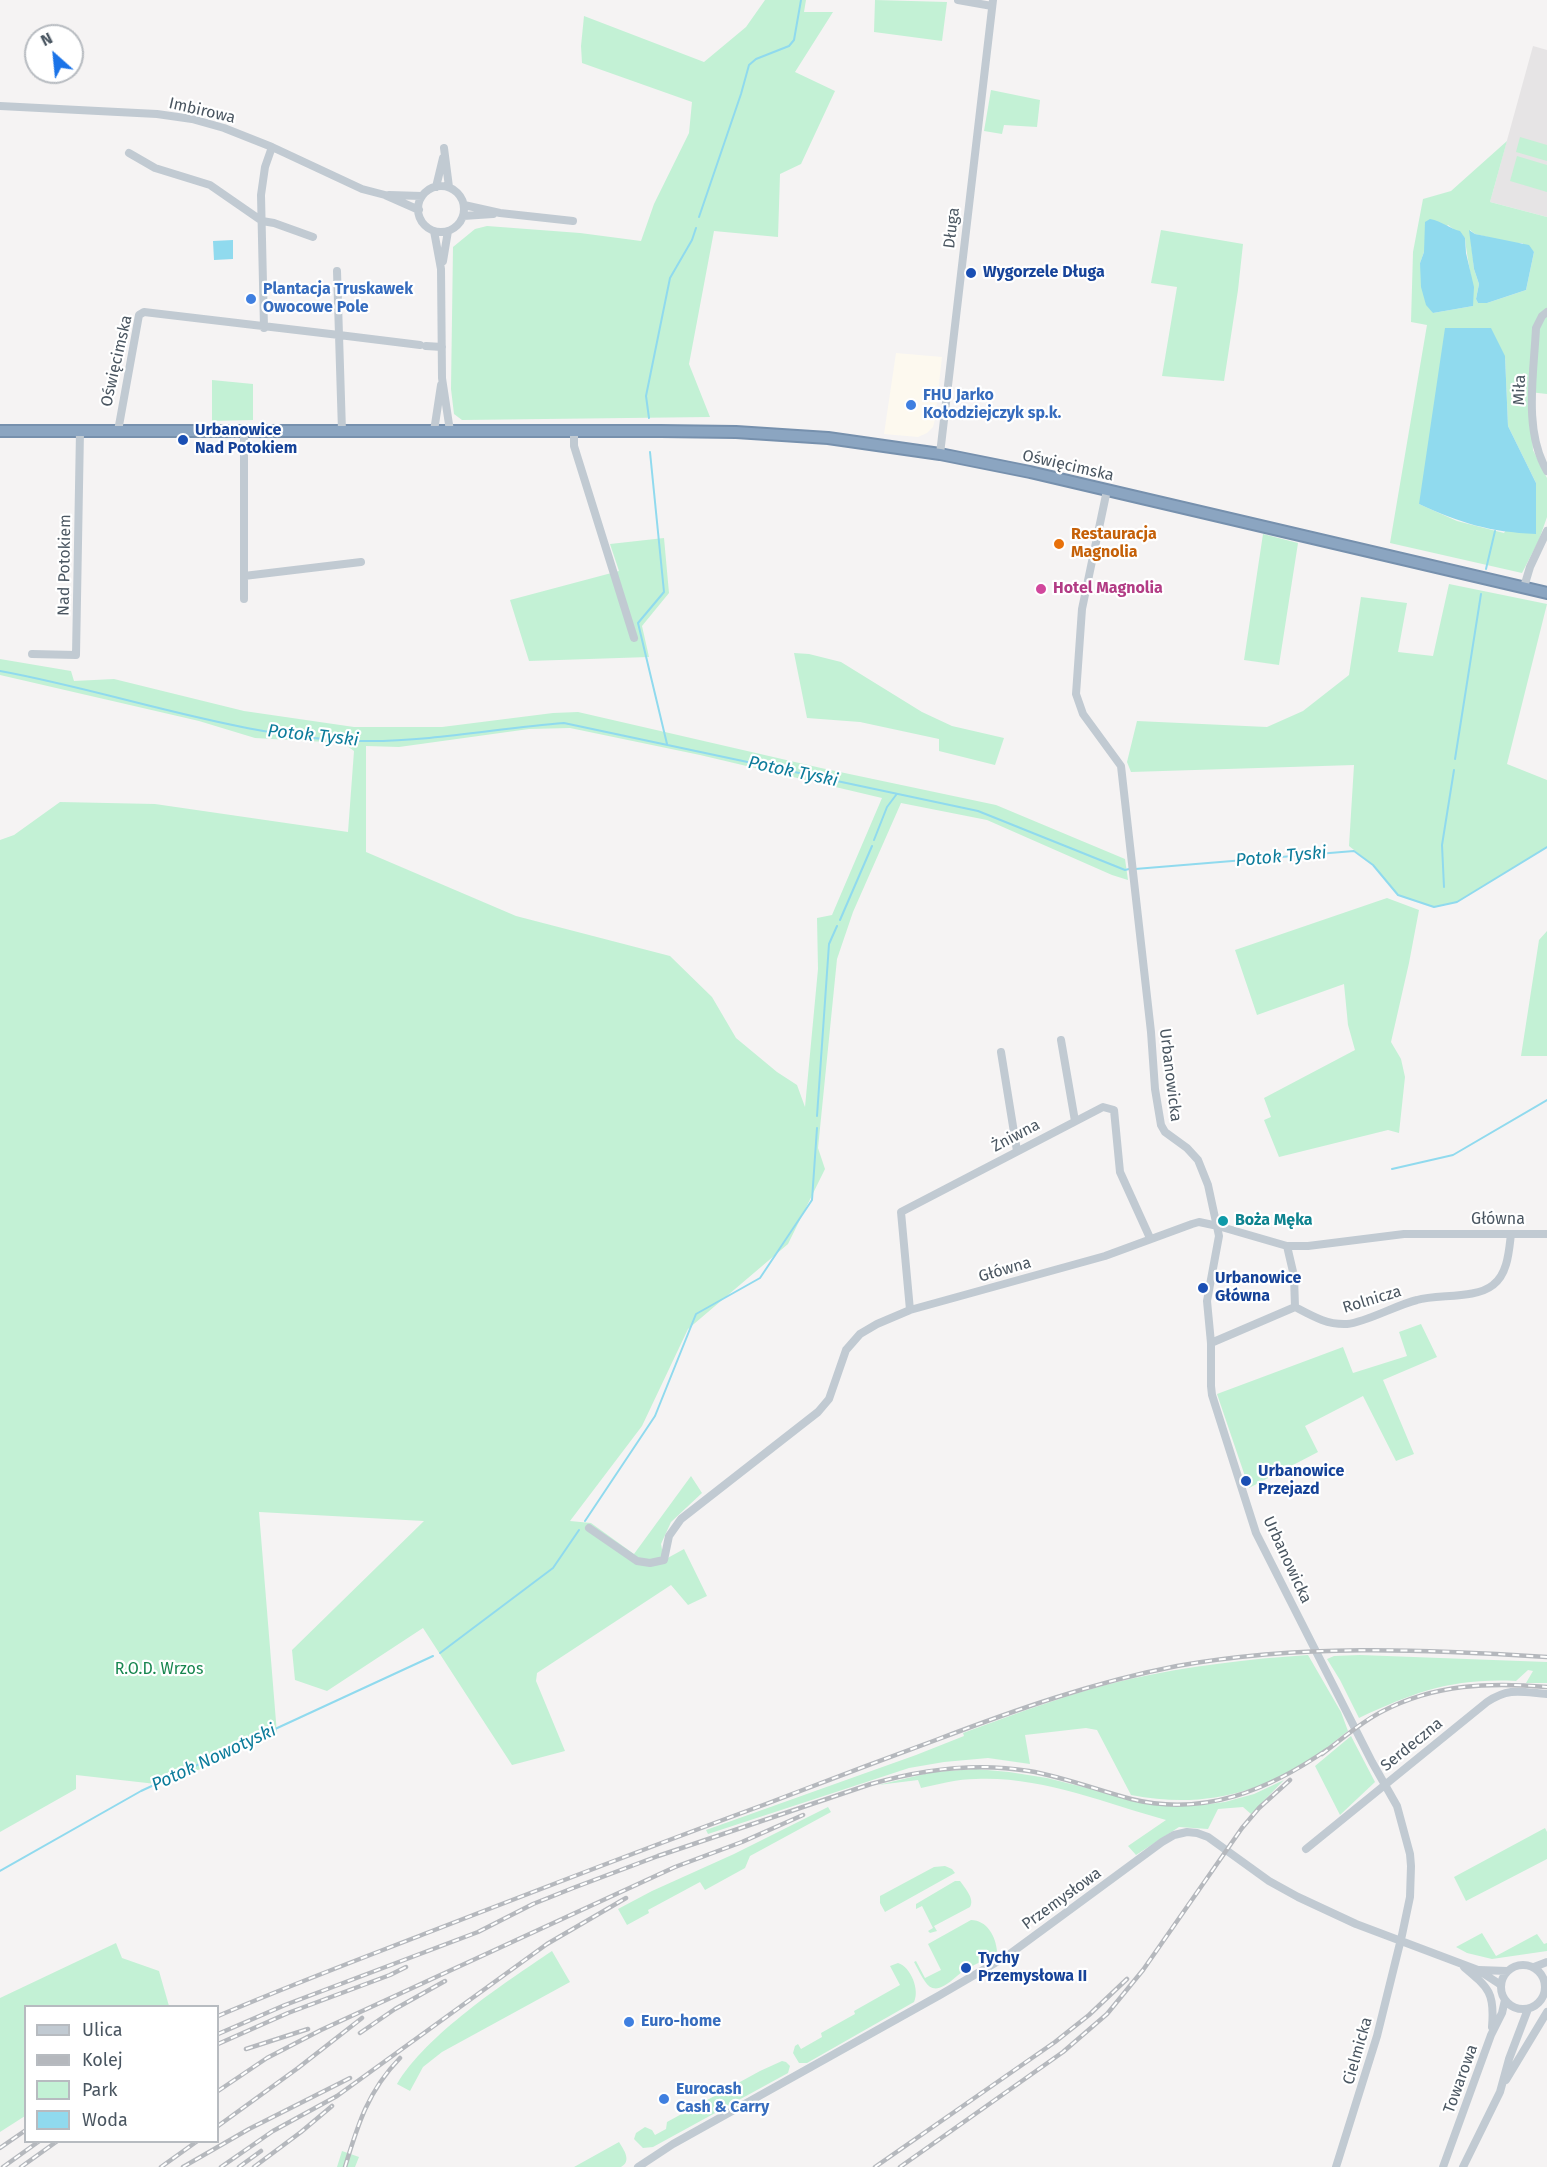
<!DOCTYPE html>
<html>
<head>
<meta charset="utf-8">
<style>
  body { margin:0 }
  #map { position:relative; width:1547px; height:2167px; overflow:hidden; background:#f5f3f3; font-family:"Fira Sans",sans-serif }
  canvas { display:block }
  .legend { position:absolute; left:24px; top:2005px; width:195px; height:138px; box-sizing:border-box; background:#fff; border:2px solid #b7bbc0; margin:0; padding:8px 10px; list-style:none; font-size:18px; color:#4a5661 }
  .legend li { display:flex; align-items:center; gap:12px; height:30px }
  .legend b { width:30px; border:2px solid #b7bbc0 }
  .north { position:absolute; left:24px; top:24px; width:60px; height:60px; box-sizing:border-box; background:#fff; border:2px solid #b7bbc0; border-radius:50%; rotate:333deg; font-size:16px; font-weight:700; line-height:24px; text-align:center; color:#4a5661 }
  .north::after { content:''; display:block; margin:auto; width:21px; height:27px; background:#1a73e8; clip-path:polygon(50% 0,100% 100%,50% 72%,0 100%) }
</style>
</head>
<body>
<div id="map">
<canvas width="1547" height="2167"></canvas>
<ul class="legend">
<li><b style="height:8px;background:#c1cad2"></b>Ulica</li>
<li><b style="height:8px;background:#b5b8bd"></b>Kolej</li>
<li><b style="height:16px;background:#c3f1d5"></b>Park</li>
<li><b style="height:16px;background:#90daee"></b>Woda</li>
</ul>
<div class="north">N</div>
</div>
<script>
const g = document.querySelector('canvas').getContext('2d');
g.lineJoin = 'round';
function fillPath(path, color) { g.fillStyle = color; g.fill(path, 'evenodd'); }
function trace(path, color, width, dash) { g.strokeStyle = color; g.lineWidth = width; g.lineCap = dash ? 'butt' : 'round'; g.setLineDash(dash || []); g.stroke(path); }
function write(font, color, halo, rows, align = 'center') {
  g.font = font + ' "Fira Sans",sans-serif'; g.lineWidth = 4.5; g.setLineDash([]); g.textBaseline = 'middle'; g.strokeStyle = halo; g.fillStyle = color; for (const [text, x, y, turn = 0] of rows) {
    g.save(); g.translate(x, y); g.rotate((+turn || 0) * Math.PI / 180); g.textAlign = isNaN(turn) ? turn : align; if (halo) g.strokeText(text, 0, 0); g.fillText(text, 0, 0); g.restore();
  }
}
fillPath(new Path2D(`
  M 896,353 L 942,357 L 935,419 L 933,427 L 927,433 L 918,437 L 884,434 Z`), '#fdf9ef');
fillPath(new Path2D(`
  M 1533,46 L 1547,50 L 1547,217 L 1490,202 Z`), '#e6e4e5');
fillPath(new Path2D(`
  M 765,0 L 806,0 L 804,12 L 833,12 L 795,72 L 835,91 L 801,164 L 780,174 L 778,237 L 714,231 L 689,364 L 710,417 L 462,420 L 454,414 L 451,389 L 453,247 L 475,229 L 487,226 L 580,233 L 641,241 L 654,204 L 689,133 L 692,102 L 582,63 L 581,46 L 584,16 L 704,62 L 746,27 Z
  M 875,0 L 947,2 L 942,41 L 874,32 Z
  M 991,90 L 1040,100 L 1037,127 L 1004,125 L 1002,134 L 984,131 Z
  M 1520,137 L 1547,145 L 1547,161 L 1516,152 Z
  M 1507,141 L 1490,202 L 1547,217 L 1547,394 L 1529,392 L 1533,450 L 1547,478 L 1547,517 L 1539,540 L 1522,573 L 1390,543 L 1427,325 L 1411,322 L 1413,252 L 1423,199 L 1451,191 ZM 1448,225 L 1465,238 C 1467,261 1474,282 1473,306 L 1433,313 L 1420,263 L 1424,252 ZM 1470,230 L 1475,234 L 1512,243 L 1522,243 L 1534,252 L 1526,290 L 1487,303 L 1478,303 L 1476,299 L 1479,284 L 1474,269 ZM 1505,356 L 1508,426 L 1536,483 L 1504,533 L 1457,521 L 1419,504 Z
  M 1517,156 L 1547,165 L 1547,192 L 1510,181 Z
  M 1161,230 L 1243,244 L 1238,290 L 1224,381 L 1162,376 L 1177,287 L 1151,283 Z
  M 212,380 L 253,384 L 253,420 L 212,421 Z
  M 1263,534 L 1298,543 L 1279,665 L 1244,660 Z
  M 664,538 L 669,593 L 642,626 L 649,657 L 529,661 L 510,600 L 619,571 L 610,544 Z
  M 1449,584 L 1547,604 L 1507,764 L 1547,780 L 1547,847 L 1457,902 L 1434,907 L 1398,895 L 1373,865 L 1349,846 L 1354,765 L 1131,772 L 1127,762 L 1137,721 L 1267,727 L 1303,711 L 1349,675 L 1361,597 L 1407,603 L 1398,652 L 1433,656 Z
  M 794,653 L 809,654 L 841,662 L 922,712 L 952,726 L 1004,738 L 995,765 L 939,751 L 939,739 L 860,722 L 807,718 Z
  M 0,659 L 71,671 L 74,681 L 114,679 L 244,711 L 354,727 L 442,727 L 553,713 L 578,712 L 821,768 L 996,805 L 1125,859 L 1128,880 L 1112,875 L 987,820 L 901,803 L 853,912 L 837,959 L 818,1148 L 825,1169 L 788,1244 L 688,1329 L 642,1426 L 570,1521 L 591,1523 L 634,1554 L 691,1476 L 702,1493 L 671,1522 L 661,1544 L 664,1560 L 684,1549 L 707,1596 L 688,1605 L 671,1585 L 537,1673 L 536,1681 L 565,1751 L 512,1765 L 423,1628 L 327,1691 L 295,1680 L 292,1650 L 424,1521 L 259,1512 L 277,1734 L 165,1785 L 76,1775 L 76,1789 L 0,1832 L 0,840 L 14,835 L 60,802 L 155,804 L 348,832 L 354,751 L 343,743 L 255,738 L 199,721 L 0,675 ZM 570,728 L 700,755 L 882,798 L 832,915 L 817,918 L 818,969 L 805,1107 L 797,1085 L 777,1072 L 736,1038 L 712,997 L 670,956 L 516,916 L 366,852 L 366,746 L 399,747 L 529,729 Z
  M 1387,898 L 1419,910 L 1409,963 L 1391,1042 L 1401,1059 L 1405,1077 L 1399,1133 L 1388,1130 L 1279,1157 L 1264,1120 L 1271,1117 L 1264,1098 L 1355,1050 L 1348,1025 L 1344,984 L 1257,1015 L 1235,950 Z
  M 1547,931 L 1547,1056 L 1521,1056 L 1539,940 Z
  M 1421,1324 L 1437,1357 L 1383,1380 L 1414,1454 L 1396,1461 L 1363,1396 L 1305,1426 L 1318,1452 L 1249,1488 L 1217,1394 L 1343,1347 L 1353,1373 L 1407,1356 L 1399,1332 Z
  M 1308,1655 L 1341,1712 L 1348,1731 C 1336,1740 1324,1751 1311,1759 C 1254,1796 1198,1808 1131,1795 L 1097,1730 L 1086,1728 L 1025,1735 L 1030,1764 L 988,1758 L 944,1762 L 909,1768 L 708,1834 L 706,1830 L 916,1755 L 964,1736 L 963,1733 C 1018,1713 1073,1692 1130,1679 C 1189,1666 1248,1659 1308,1655 Z
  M 1360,1655 L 1547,1662 L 1547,1683 L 1526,1683 L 1533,1671 L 1528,1670 L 1516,1681 C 1452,1678 1415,1692 1359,1718 L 1340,1680 L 1327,1659 L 1334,1656 Z
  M 1351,1736 L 1375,1782 L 1340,1815 L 1315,1766 Z
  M 976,1769 L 1009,1772 L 1047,1778 L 1155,1805 L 1192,1806 L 1225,1802 L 1254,1794 L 1284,1780 L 1251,1814 L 1243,1807 L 1218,1809 L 1208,1829 L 1179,1827 L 1136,1855 L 1128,1846 L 1166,1820 C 1104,1803 1041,1776 976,1779 C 958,1779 939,1784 921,1788 L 918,1780 L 878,1785 L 933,1772 Z
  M 828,1807 L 831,1812 L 750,1856 L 745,1868 L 705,1890 L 700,1882 L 648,1910 L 649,1913 L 627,1925 L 618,1909 L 652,1891 L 734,1854 Z
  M 1545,1828 L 1547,1832 L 1547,1859 L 1466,1901 L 1454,1877 Z
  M 945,1866 L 952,1869 L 955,1873 L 885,1912 L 880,1903 L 880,1896 L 934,1867 Z
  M 955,1881 L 960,1881 C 965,1888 975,1899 970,1907 L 934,1926 L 937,1931 L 930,1933 L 928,1931 L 933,1928 L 922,1906 L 916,1909 L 916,1904 Z
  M 971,1920 C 987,1920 996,1937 997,1951 L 995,1955 C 983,1961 967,1967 957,1976 C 931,1999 928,1988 914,1962 L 916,1961 L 925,1978 L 941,1970 L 928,1944 Z
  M 1482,1933 L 1496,1956 L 1537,1934 L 1544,1944 L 1547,1943 L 1547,1951 L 1492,1959 L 1467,1953 L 1456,1947 Z
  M 116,1943 L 122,1958 L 159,1971 L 169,2006 L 26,2006 L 25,2116 L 0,2132 L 0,1998 Z
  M 552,1951 L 570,1982 L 442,2052 L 423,2067 L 410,2091 L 397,2084 C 426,2035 504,1983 552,1951 Z
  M 898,1963 C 911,1967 920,1990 914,2002 L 807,2063 L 799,2063 L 793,2053 L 795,2046 L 798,2044 L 801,2049 L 822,2037 L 821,2033 L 855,2014 L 854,2011 L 900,1985 L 890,1966 Z
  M 782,2061 L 786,2062 L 790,2066 L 788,2073 L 653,2147 L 643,2148 L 634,2139 L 636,2133 L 645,2127 L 652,2130 L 655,2135 L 666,2129 L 667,2122 L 760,2071 Z
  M 619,2142 C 624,2150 632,2161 621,2167 L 574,2167 Z
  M 342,2151 L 359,2157 L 355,2167 L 337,2167 Z`), '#c3f1d5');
fillPath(new Path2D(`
  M 1430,219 C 1442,221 1450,229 1460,231 L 1465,238 L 1466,253 L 1474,287 L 1473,306 L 1433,313 L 1426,305 L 1421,287 L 1420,263 L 1424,252 L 1425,222 Z
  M 1469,230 L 1475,234 L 1529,245 L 1534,252 L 1526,290 L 1487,303 L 1478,303 L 1476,299 L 1479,284 L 1474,269 Z
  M 233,240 L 233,259 L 214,260 L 213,241 Z
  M 1445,328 L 1491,328 L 1505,356 L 1508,426 L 1536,483 L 1536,534 C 1489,532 1461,523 1419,504 Z`), '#90daee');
trace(new Path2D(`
  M 699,217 L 741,94 L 749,65 L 756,59 L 789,46 L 794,40 L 801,0
  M 649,418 L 646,396 L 670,278 L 692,240 L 696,228
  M 650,452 L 664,592 L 638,623 L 667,744
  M 1486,569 L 1495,531
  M 0,671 C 121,693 247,741 369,741 C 434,741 499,728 564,723 L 978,811 L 1125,870 L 1129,869
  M 1455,759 L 1481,594
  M 874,840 L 887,807 L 896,795
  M 1135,869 L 1354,851 L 1373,865 L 1398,895 L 1434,907 L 1457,902 L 1547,847
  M 1444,887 L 1442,845 L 1454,770
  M 840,920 L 872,846
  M 817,1116 L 829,944 L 837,926
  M 1392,1169 L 1453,1155 L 1547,1100
  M 585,1521 L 655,1416 L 696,1314 L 760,1278 L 812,1200 L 817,1128
  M 440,1653 L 553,1568 L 579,1530
  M 0,1871 L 141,1791 L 433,1656`), '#90daee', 2);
const highway = new Path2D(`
  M 0,431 L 661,431 L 736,432 L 828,438 L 940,454 L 1030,472 L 1547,593`);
trace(highway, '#7690ad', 14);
trace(new Path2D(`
  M 958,0 L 992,6
  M 0,106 L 157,114 L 192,119 L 224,128 L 272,147 L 362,189 L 385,195 L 419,210
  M 444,148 L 449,187
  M 129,153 L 155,168 L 210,185 L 262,221 L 274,223 L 313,237
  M418 209a23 23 0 1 1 46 0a23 23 0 1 1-46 0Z
  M 436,187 L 443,158
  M 389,195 L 422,196
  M 464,205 L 500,213 L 573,221
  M 463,216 L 493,214
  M 434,231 L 441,269 L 442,378 L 450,431
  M 443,261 L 448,231
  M 337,271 L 339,335 L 420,345
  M 1547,312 L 1542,316 L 1536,328 C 1534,373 1523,430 1547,471
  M 264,328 L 261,195 L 265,167 L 272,147
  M 426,346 L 442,347
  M 118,431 L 139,315 L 144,312 L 339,335 L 342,431
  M 244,431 L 244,599
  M 434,431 L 441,385
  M 574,431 L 574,446 L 634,638
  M 940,454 L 993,0
  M 1107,490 L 1082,609 L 1076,694 L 1083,714 L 1121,766 L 1151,1032 L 1155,1089 L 1161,1125 L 1165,1132 L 1187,1148 L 1198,1160 L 1208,1185 L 1219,1236 L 1207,1301 L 1211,1343 L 1211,1386 L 1212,1395 L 1256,1533 L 1372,1762 L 1397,1806 L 1410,1854 L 1411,1866 L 1410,1897 L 1402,1935 L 1377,2036 L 1336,2167
  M 244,576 L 361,562
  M 1524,587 L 1530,567 L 1547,531
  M 32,654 L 76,655 L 80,431
  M 1061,1040 L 1075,1121
  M 1001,1052 L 1017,1151
  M 1287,1246 L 1294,1276 L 1295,1307
  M 1295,1307 C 1312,1316 1327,1325 1347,1324 C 1367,1322 1396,1305 1417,1300 C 1438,1294 1476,1299 1493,1285 C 1508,1274 1509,1250 1511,1234
  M 910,1310 L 901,1212 L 1103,1107 L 1114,1110 L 1120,1172 L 1150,1238
  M 1211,1343 L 1295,1307
  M 589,1528 L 637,1561 L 650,1563 L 664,1560 L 669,1536 L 681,1519 L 818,1412 L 829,1399 L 846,1350 L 860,1334 L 877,1324 L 910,1310 L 1105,1256 L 1192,1224 L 1199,1222 L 1218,1226 L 1287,1246 L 1308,1246 L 1404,1234 L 1547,1234
  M 1306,1849 L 1487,1702 C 1510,1687 1521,1692 1547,1694
  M1501 1987a22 22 0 1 1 44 0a22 22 0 1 1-44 0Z
  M 1464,1967 C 1489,1988 1495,1993 1492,2027
  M 1534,1967 L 1547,1962
  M 1479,1970 L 1507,1971
  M 1506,2080 L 1547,2012
  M 638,2167 L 673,2144 L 940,1995 L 1007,1956 L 1162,1842 L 1174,1835 L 1187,1832 L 1197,1833 L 1208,1837 L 1269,1881 L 1298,1897 L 1356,1924 L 1478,1970 L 1501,1985
  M 1443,2167 L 1491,2035 L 1502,2013 L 1505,2000
  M 1463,2167 L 1500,2092 L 1509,2059 L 1528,2009`), '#c1cad2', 8);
trace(highway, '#8ba5c1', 10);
const rail = new Path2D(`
  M 1322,1754 C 1342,1739 1361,1722 1383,1711 C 1435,1684 1490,1682 1547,1687
  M 218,2016 C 288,1986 360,1959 432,1931 C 543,1888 654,1845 766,1804 C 823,1782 879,1761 936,1740 C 1015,1710 1094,1682 1177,1666 C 1300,1644 1423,1649 1547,1657
  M 360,2033 L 395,2009 L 445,1981
  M 218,2034 L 285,2005 L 478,1932 L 533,1904 L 573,1888 L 658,1856 L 871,1784 C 923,1769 975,1762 1029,1771 C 1064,1777 1097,1790 1131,1799 C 1204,1817 1269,1790 1328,1749
  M 218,2044 L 288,2013 L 390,1975 L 406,1967
  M 246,2049 L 308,2029
  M 218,2091 L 267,2058 L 321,2030 L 675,1867 L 742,1842 L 803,1815
  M 218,2126 L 298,2068 L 362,2018
  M 0,2148 L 26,2130
  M 3,2167 L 38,2142
  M 21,2167 L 56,2142
  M 161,2167 L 196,2142
  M 183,2167 L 249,2129 L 350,2078
  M 221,2167 L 273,2131 L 337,2096 L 547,1944 L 626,1898
  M 239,2167 L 261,2151
  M 254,2167 L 301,2132 L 332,2106
  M 345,2167 C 358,2124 368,2091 400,2058
  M 875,2167 L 1055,2042 L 1089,2015 L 1127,1979
  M 900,2167 L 1063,2052 L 1107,2014 L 1143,1970 L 1242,1828 L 1259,1808 L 1290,1780`);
trace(rail, '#b5b8bd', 4.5);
trace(rail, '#fff', 2, [7]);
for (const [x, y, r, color] of [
  [971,273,6,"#1a4fb4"],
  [251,299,6,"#3f7fe0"],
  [911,405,6,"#3f7fe0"],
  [183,440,6,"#1a4fb4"],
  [1059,544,6,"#e8710a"],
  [1041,589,6,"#d1479c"],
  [1223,1221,6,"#0f9aa8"],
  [1203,1288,6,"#1a4fb4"],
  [1246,1481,6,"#1a4fb4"],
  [966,1968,6,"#1a4fb4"],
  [629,2022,6,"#3f7fe0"],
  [664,2099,6,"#3f7fe0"]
]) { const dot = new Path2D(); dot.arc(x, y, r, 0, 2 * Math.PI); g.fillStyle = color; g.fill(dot); trace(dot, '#fff', 2); }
write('16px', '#4a5661', '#fff', [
  ["Imbirowa",202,111,13],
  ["Długa",952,228,-83],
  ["Oświęcimska",117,361,-77],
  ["Miła",1520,390,-88],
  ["Oświęcimska",1068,466,13],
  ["Nad Potokiem",65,565,-89],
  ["Urbanowicka",1170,1075,83],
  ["Żniwna",1016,1136,-28],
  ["Główna",1498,1220],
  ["Główna",1005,1270,-16],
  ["Rolnicza",1372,1300,-17],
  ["Urbanowicka",1287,1560,65],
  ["Serdeczna",1412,1745,-39],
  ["Przemysłowa",1062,1899,-36],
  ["Cielmicka",1358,2051,-74],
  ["Towarowa",1461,2079,-70]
]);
write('bold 16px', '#164399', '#fff', [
  ["Wygorzele Długa",983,273],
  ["Urbanowice",195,431],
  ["Nad Potokiem",195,449],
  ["Urbanowice",1215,1279],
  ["Główna",1215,1297],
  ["Urbanowice",1258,1472],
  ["Przejazd",1258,1490],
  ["Tychy",978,1959],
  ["Przemysłowa II",978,1977]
], 'left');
write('bold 16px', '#366cbe', '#fff', [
  ["Plantacja Truskawek",263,290],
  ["Owocowe Pole",263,308],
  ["FHU Jarko",923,396],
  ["Kołodziejczyk sp.k.",923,414],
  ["Euro-home",641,2022],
  ["Eurocash",676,2090],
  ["Cash & Carry",676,2108]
], 'left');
write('bold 16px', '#c56008', '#fff', [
  ["Restauracja",1071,535],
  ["Magnolia",1071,553]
], 'left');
write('bold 16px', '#b23c85', '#fff', [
  ["Hotel Magnolia",1053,589]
], 'left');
write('bold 16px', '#0d838f', '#fff', [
  ["Boża Męka",1235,1221]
], 'left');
write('16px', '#17864f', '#fff', [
  ["R.O.D. Wrzos",159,1670]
]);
write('italic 18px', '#0c7c9b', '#fff', [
  ["Potok Tyski",313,736,6],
  ["Potok Tyski",793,772,12],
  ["Potok Tyski",1281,857,-5],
  ["Potok Nowotyski",214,1758,-25]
]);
</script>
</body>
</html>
